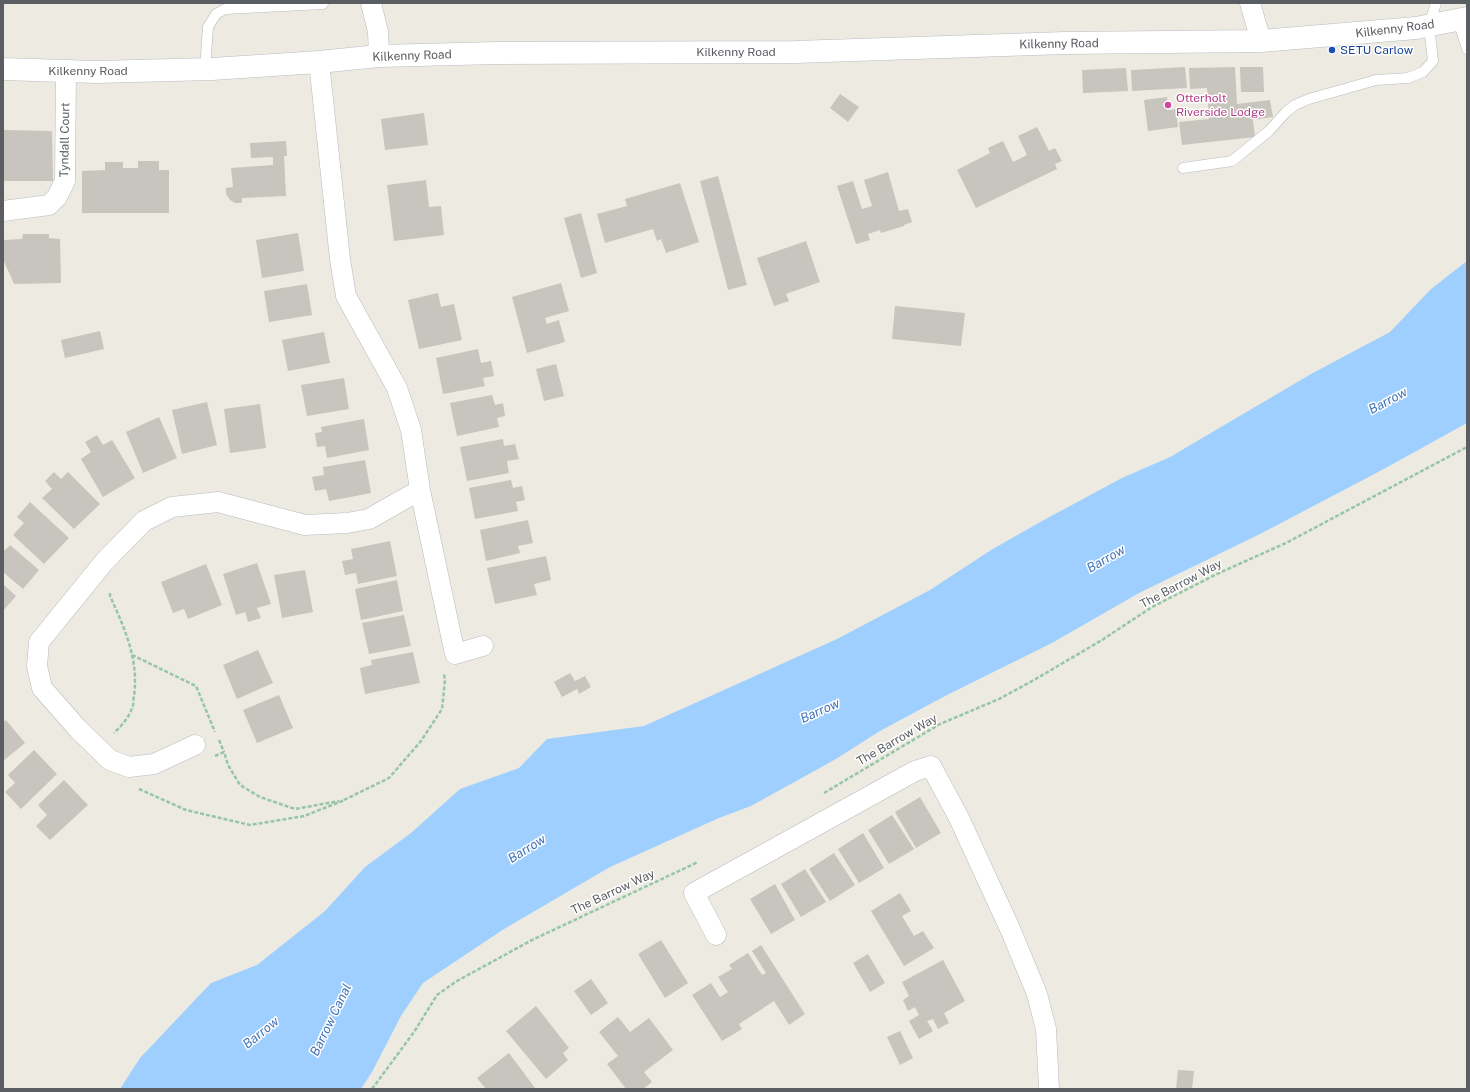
<!DOCTYPE html>
<html>
<head>
<meta charset="utf-8">
<style>
  body { margin:0 }
  #map { position:relative; width:1470px; height:1092px; overflow:hidden; background:#edebe1; font-family:"Public Sans",sans-serif }
  canvas { display:block }
  .frame { position:absolute; inset:0; border:4px solid #5a5d62; pointer-events:none }
</style>
</head>
<body>
<div id="map">
<canvas width="1470" height="1092"></canvas>
<div class="frame"></div>
</div>
<script>
const g = document.querySelector('canvas').getContext('2d');
g.lineJoin = 'round';
function fillPath(path, color) { g.fillStyle = color; g.fill(path, 'evenodd'); }
function trace(path, color, width, dash) { g.strokeStyle = color; g.lineWidth = width; g.lineCap = dash ? 'butt' : 'round'; g.setLineDash(dash || []); g.stroke(path); }
function write(font, color, halo, rows, align = 'center') {
  g.font = font + ' "Public Sans",sans-serif'; g.lineWidth = 3; g.setLineDash([]); g.textBaseline = 'middle'; g.strokeStyle = halo; g.fillStyle = color; for (const [text, x, y, turn = 0] of rows) {
    g.save(); g.translate(x, y); g.rotate((+turn || 0) * Math.PI / 180); g.textAlign = isNaN(turn) ? turn : align; if (halo) g.strokeText(text, 0, 0); g.fillText(text, 0, 0); g.restore();
  }
}
fillPath(new Path2D(`
  M 1467,261 L 1467,423 L 1382,470 L 1262,533 L 1139,593 L 1052,643 L 947,695 L 880,731 L 836,759 L 751,806 L 719,818 L 610,867 L 504,929 L 423,983 L 401,1016 L 372,1072 L 361,1089 L 120,1089 L 140,1058 L 211,983 L 257,965 L 325,911 L 365,867 L 411,833 L 460,789 L 519,768 L 547,739 L 644,726 L 837,639 L 930,590 L 991,550 L 1042,521 L 1122,478 L 1170,457 L 1311,374 L 1390,332 L 1431,289 Z`), '#9fcffe');
fillPath(new Path2D(`
  M 1185,67 L 1187,88 L 1132,91 L 1131,70 Z
  M 1235,67 L 1237,104 L 1270,100 L 1273,117 L 1253,120 L 1255,137 L 1182,145 L 1179,122 L 1209,119 L 1207,88 L 1190,89 L 1189,68 Z
  M 1240,67 L 1263,67 L 1264,92 L 1241,92 Z
  M 1126,68 L 1128,91 L 1083,93 L 1082,70 Z
  M 840,94 L 859,107 L 848,122 L 830,108 Z
  M 1167,97 L 1169,110 L 1176,109 L 1178,127 L 1148,131 L 1144,100 Z
  M 424,113 L 428,145 L 385,150 L 381,119 Z
  M 1037,127 L 1049,151 L 1055,148 L 1062,161 L 1055,164 L 1057,169 L 976,208 L 957,170 L 990,153 L 988,148 L 1003,141 L 1013,162 L 1027,155 L 1018,136 Z
  M 3,130 L 52,131 L 53,181 L 3,181 Z
  M 286,141 L 287,156 L 284,156 L 286,196 L 242,198 L 242,203 L 235,203 L 230,200 L 226,194 L 226,188 L 233,187 L 231,168 L 273,165 L 273,157 L 251,158 L 250,143 Z
  M 138,161 L 159,161 L 159,170 L 169,170 L 169,213 L 82,213 L 82,171 L 105,170 L 105,162 L 123,162 L 123,168 L 138,168 Z
  M 888,172 L 899,211 L 908,209 L 912,222 L 904,225 L 904,226 L 881,233 L 880,230 L 868,234 L 870,240 L 856,244 L 837,186 L 853,181 L 862,209 L 872,206 L 864,180 Z
  M 718,176 L 747,285 L 728,290 L 700,181 Z
  M 426,180 L 429,207 L 441,206 L 444,235 L 394,241 L 387,185 Z
  M 680,183 L 699,242 L 666,253 L 661,239 L 657,241 L 653,229 L 605,243 L 597,214 L 627,206 L 625,199 Z
  M 581,213 L 597,273 L 581,278 L 564,218 Z
  M 298,233 L 304,271 L 262,278 L 256,240 Z
  M 23,234 L 49,234 L 49,238 L 60,239 L 61,283 L 14,284 L 3,259 L 3,240 L 22,239 Z
  M 806,241 L 820,282 L 786,294 L 789,301 L 774,306 L 757,258 Z
  M 561,283 L 569,311 L 545,318 L 547,324 L 559,320 L 565,342 L 527,353 L 512,297 Z
  M 307,284 L 312,315 L 269,322 L 264,291 Z
  M 438,293 L 441,307 L 454,304 L 462,340 L 419,349 L 408,300 Z
  M 895,306 L 965,313 L 961,346 L 892,339 Z
  M 100,331 L 104,349 L 65,358 L 61,340 Z
  M 324,332 L 330,363 L 288,371 L 282,340 Z
  M 478,349 L 481,363 L 491,361 L 494,376 L 483,378 L 485,386 L 443,394 L 436,358 Z
  M 556,364 L 564,396 L 544,401 L 536,369 Z
  M 344,378 L 349,409 L 307,416 L 301,385 Z
  M 492,395 L 495,405 L 503,403 L 505,416 L 497,418 L 499,427 L 457,436 L 450,403 Z
  M 207,402 L 217,445 L 182,454 L 172,410 Z
  M 260,404 L 266,448 L 230,453 L 224,409 Z
  M 159,417 L 177,458 L 143,473 L 126,432 Z
  M 364,419 L 369,450 L 327,458 L 325,446 L 317,447 L 315,433 L 322,432 L 321,427 Z
  M 97,435 L 103,445 L 112,440 L 135,478 L 103,497 L 81,459 L 91,452 L 85,442 Z
  M 503,439 L 504,446 L 515,444 L 519,459 L 507,461 L 509,473 L 467,481 L 460,447 Z
  M 365,460 L 371,493 L 329,501 L 326,489 L 315,491 L 312,477 L 324,475 L 323,467 Z
  M 54,472 L 61,479 L 68,472 L 100,504 L 74,529 L 42,498 L 52,489 L 45,481 Z
  M 511,480 L 513,488 L 522,486 L 525,500 L 516,502 L 518,511 L 475,519 L 469,488 Z
  M 30,502 L 69,538 L 44,564 L 13,535 L 24,523 L 17,517 Z
  M 528,520 L 533,543 L 518,546 L 520,553 L 486,561 L 480,530 Z
  M 390,541 L 397,576 L 358,584 L 356,573 L 345,575 L 342,561 L 353,559 L 351,549 Z
  M 10,545 L 39,570 L 23,589 L 3,572 L 3,549 L 5,550 Z
  M 546,556 L 551,580 L 534,584 L 537,595 L 495,604 L 487,568 Z
  M 257,563 L 271,604 L 257,608 L 261,618 L 248,622 L 245,612 L 236,615 L 223,574 Z
  M 206,564 L 222,605 L 188,619 L 184,609 L 173,613 L 161,582 Z
  M 305,570 L 313,612 L 282,618 L 274,575 Z
  M 397,580 L 403,611 L 361,620 L 355,589 Z
  M 3,584 L 16,596 L 3,611 Z
  M 404,615 L 411,646 L 369,654 L 362,623 Z
  M 258,650 L 273,683 L 237,699 L 223,665 Z
  M 413,652 L 420,683 L 365,694 L 360,668 L 372,665 L 371,660 Z
  M 570,673 L 575,681 L 585,676 L 591,687 L 579,694 L 577,689 L 562,697 L 554,682 Z
  M 279,695 L 293,728 L 257,743 L 243,710 Z
  M 6,720 L 25,743 L 3,761 L 3,722 Z
  M 34,750 L 57,774 L 21,809 L 5,792 L 15,783 L 8,775 Z
  M 64,780 L 88,805 L 50,840 L 36,826 L 47,815 L 38,805 Z
  M 920,797 L 941,833 L 916,848 L 895,812 Z
  M 892,815 L 914,849 L 889,864 L 868,830 Z
  M 863,833 L 884,868 L 859,883 L 838,849 Z
  M 834,853 L 855,885 L 830,901 L 809,869 Z
  M 805,869 L 826,902 L 801,917 L 781,884 Z
  M 775,884 L 795,920 L 771,934 L 750,899 Z
  M 900,893 L 911,911 L 902,916 L 914,936 L 923,931 L 934,948 L 904,966 L 871,911 Z
  M 661,940 L 688,983 L 665,998 L 638,954 Z
  M 761,945 L 805,1014 L 789,1025 L 774,1001 L 739,1024 L 742,1029 L 722,1041 L 692,995 L 711,983 L 720,997 L 728,992 L 718,977 L 732,969 L 729,965 L 748,953 L 762,975 L 766,973 L 752,951 Z
  M 868,954 L 885,983 L 870,992 L 853,963 Z
  M 943,960 L 965,1001 L 944,1013 L 949,1023 L 938,1029 L 933,1019 L 927,1021 L 933,1031 L 919,1039 L 909,1021 L 919,1015 L 915,1007 L 908,1011 L 903,1000 L 909,996 L 902,982 Z
  M 591,979 L 608,1003 L 591,1015 L 574,991 Z
  M 536,1006 L 569,1048 L 563,1053 L 568,1060 L 546,1079 L 506,1031 Z
  M 618,1017 L 630,1032 L 649,1018 L 673,1050 L 644,1072 L 652,1082 L 643,1089 L 626,1089 L 607,1064 L 618,1056 L 599,1032 Z
  M 900,1031 L 913,1058 L 900,1065 L 887,1037 Z
  M 509,1053 L 535,1088 L 533,1089 L 486,1089 L 477,1078 Z
  M 1178,1070 L 1194,1071 L 1192,1089 L 1176,1089 Z`), '#c8c4be');
const service = new Path2D(`
  M 1458,20 L 1467,49
  M 205,69 L 208,27 L 216,14 L 225,9 L 323,4
  M 1183,168 L 1232,161 L 1269,131 L 1286,112 L 1295,105 L 1309,99 L 1376,80 L 1408,78 L 1423,72 L 1433,61 L 1429,26 L 1436,3`);
const minor = new Path2D(`
  M 371,3 L 378,32 L 379,56
  M 1250,3 L 1261,41
  M 319,62 L 340,259 L 346,296 L 397,388 L 411,430 L 420,490 L 455,654 L 483,646
  M 3,211 L 49,205 L 57,197 L 65,181 L 66,71
  M 195,745 L 154,764 L 129,767 L 110,760 L 78,729 L 42,688 L 37,666 L 39,642 L 104,562 L 144,521 L 172,507 L 218,502 L 305,525 L 347,523 L 369,519 L 420,490
  M 716,935 L 694,893 L 915,771 L 931,766 L 959,818 L 1011,931 L 1037,994 L 1046,1029 L 1049,1089`);
const secondary = new Path2D(`
  M 3,69 L 96,72 L 212,69 L 319,62 L 379,56 L 497,53 L 795,52 L 1065,43 L 1261,41 L 1416,28 L 1467,18`);
trace(service, '#b7b9be', 11);
trace(minor, '#b7b9be', 21);
trace(secondary, '#b7bac0', 23);
trace(new Path2D(`
  M 110,593 L 110,596 C 125,629 139,660 134,696 C 133,700 134,705 132,708 C 129,718 121,726 114,733
  M 132,655 L 196,686 L 215,732
  M 219,740 L 224,752
  M 215,756 L 224,752 L 228,765 L 240,785 L 260,797 L 295,809 L 339,801
  M 139,789 L 186,810 L 250,825 L 304,816 L 345,800
  M 824,793 L 940,724 L 999,699 L 1034,680 L 1102,640 L 1152,607 L 1219,573 L 1286,543 L 1467,447
  M 344,800 L 389,778 L 421,741 L 442,709 L 445,680 L 444,674
  M 372,1089 L 414,1032 L 437,995 L 457,981 L 532,940 L 698,862`), '#96c5a7', 2.5, [4, 2]);
trace(service, '#fff', 10);
trace(minor, '#fff', 20);
trace(secondary, '#fff', 22);
for (const [x, y, r, color] of [
  [1332,50,4,"#1a4fb4"],
  [1168,105,4,"#d1479c"]
]) { const dot = new Path2D(); dot.arc(x, y, r, 0, 2 * Math.PI); g.fillStyle = color; g.fill(dot); trace(dot, '#fff', 1.5); }
write('12px', '#5a5d62', '#fff', [
  ["Kilkenny Road",1395,29,-7],
  ["Kilkenny Road",1059,44,-1],
  ["Kilkenny Road",736,52],
  ["Kilkenny Road",412,56,-2],
  ["Kilkenny Road",88,71],
  ["Tyndall Court",65,140,-89],
  ["The Barrow Way",1181,584,-28],
  ["The Barrow Way",897,740,-30],
  ["The Barrow Way",613,892,-25]
]);
write('12px', '#164399', '#fff', [
  ["SETU Carlow",1340,50]
], 'left');
write('12px', '#b23c85', '#fff', [
  ["Otterholt",1176,98],
  ["Riverside Lodge",1176,112]
], 'left');
write('italic 13px', '#4073b8', '#fff', [
  ["Barrow",1388,401,-28],
  ["Barrow",1106,559,-30],
  ["Barrow",820,711,-24],
  ["Barrow",527,849,-32],
  ["Barrow Canal",331,1020,-64],
  ["Barrow",261,1033,-39]
]);
</script>
</body>
</html>
